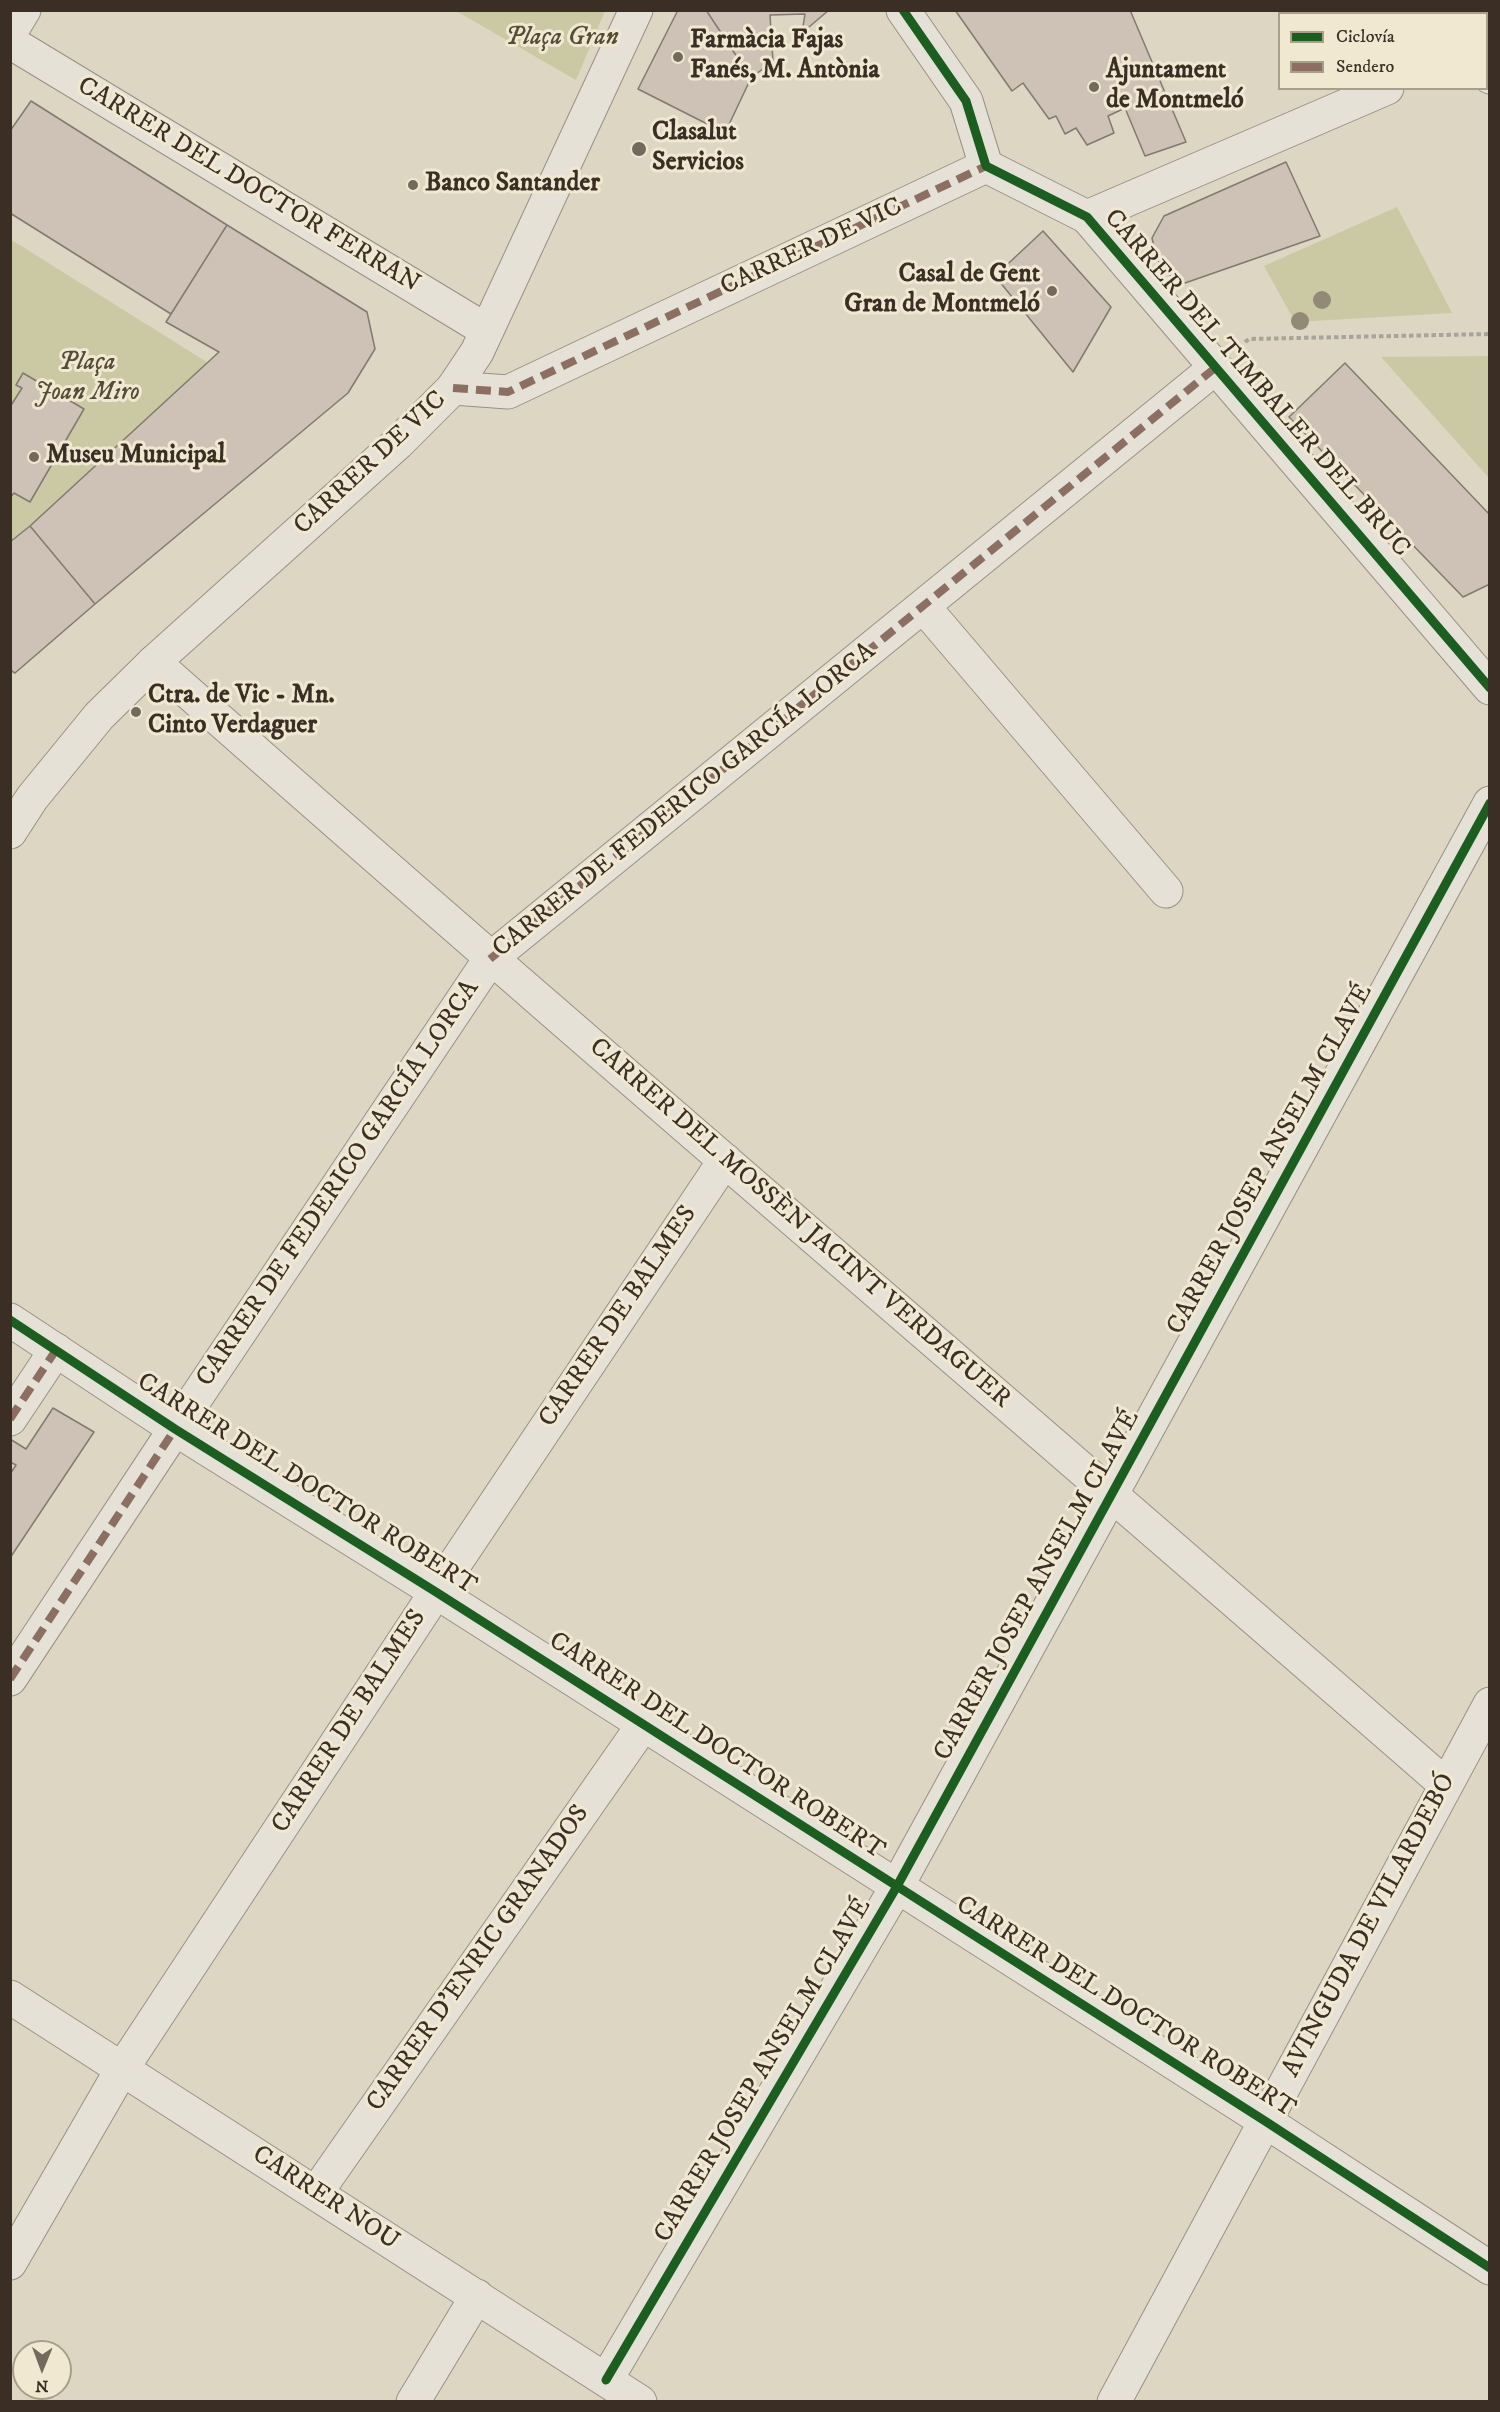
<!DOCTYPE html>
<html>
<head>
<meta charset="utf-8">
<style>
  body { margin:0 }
  #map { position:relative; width:1500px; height:2412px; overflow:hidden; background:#ddd6c3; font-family:"IM FELL DW Pica",serif }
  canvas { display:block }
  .frame { position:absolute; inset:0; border:12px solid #3a2e25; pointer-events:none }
  .legend { position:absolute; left:1278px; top:12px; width:210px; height:78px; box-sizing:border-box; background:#f0e8d1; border:2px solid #a79e8c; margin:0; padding:8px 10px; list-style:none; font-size:18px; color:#3a2e25 }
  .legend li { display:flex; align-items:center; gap:12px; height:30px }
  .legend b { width:30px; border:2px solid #a79e8c }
  .north { position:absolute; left:12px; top:2340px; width:60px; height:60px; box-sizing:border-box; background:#f0e8d1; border:2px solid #a79e8c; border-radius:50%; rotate:181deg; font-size:16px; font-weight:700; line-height:24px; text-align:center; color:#3a2e25 }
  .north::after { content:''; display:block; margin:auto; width:21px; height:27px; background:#73695c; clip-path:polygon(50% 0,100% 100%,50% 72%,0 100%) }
</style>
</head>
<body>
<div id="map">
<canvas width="1500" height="2412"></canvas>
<div class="frame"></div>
<ul class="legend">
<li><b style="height:8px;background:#1b5e20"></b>Ciclovía</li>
<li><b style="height:8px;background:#8d6e63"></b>Sendero</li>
</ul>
<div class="north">N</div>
</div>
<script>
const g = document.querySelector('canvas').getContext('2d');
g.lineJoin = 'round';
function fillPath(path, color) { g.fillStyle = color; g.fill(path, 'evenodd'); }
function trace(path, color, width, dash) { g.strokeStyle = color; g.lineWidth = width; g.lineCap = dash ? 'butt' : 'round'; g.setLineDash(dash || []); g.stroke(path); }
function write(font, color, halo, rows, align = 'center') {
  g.font = font + ' "IM FELL DW Pica",serif'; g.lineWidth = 6; g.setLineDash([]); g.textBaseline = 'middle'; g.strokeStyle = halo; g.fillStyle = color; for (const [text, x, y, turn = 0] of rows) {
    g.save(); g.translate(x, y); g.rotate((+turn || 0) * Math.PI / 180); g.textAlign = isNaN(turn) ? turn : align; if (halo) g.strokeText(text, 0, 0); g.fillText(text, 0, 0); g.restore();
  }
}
fillPath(new Path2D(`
  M 456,11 L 605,11 L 576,80 Z
  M 1397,207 L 1452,313 L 1295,322 L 1264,266 Z
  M 10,239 L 218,369 L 10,545 Z
  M 1489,356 L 1490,356 L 1489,478 L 1381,357 Z`), '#cbc9a4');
const building = new Path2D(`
  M 678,10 L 706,10 L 751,78 L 725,133 L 638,89 Z
  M 706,10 L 829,10 L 802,33 L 805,14 L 770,15 L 773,61 L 751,78 Z
  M 955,10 L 1130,10 L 1186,142 L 1145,156 L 1125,108 L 1108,116 L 1114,133 L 1087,145 L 1076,128 L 1065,134 L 1056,116 L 1049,119 L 1023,83 L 1012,91 Z
  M 31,101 L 227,225 L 171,314 L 10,213 L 10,131 Z
  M 1286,162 L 1320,236 L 1185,283 L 1165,273 L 1157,259 L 1152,238 L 1164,216 Z
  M 227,225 L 367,312 L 375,349 L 348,393 L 95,604 L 30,526 L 219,352 L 166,322 Z
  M 1043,231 L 1111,307 L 1073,372 L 995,276 Z
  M 1345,363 L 1490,515 L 1490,584 L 1463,597 L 1289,417 Z
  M 23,373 L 84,409 L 30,502 L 14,493 L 10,498 L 10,407 L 22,388 L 16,385 Z
  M 30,526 L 95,604 L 15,673 L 10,670 L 10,542 Z
  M 53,1408 L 94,1432 L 10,1558 L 10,1474 L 16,1465 L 10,1462 L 10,1439 L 26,1449 Z`);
fillPath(building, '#cec1b5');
trace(building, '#807a70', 1.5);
const pedestrian = new Path2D(`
  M 903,10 L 966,101 L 986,166 L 1087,217
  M 10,1419 L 56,1350
  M 10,1679 L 175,1429`);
const minor = new Path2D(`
  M 636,10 L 477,352 L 453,388 L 508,392 L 986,166
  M 1457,10 L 1459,14
  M 10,33 L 24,10
  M 10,42 L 486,330
  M 1486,46 L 1490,44
  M 1486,71 L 1490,77
  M 1387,88 L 1087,217 L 1490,688
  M 923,606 L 1166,891
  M 154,662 C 581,1040 1016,1410 1446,1785
  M 10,1320 L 175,1429 L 436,1592 L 1265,2121 L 1490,2268
  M 175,1429 L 490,959 L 1215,368
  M 10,1997 L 640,2402
  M 316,2193 L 643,1725
  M 10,2263 L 122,2069 L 436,1592 L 725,1160
  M 606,2380 L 896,1888 L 1490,803
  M 413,2402 L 477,2296
  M 1114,2402 L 1490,1704`);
const tertiary = new Path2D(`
  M 10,832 L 32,798 L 99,716 L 154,662 L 398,443 L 453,388`);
trace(pedestrian, '#979185', 35);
trace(minor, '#979185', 35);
trace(tertiary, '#979185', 35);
trace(new Path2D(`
  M 1245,342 L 1249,339 L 1490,334`), '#a7a49c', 4, [4.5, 3]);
trace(pedestrian, '#e5e1d7', 33);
trace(minor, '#e5e1d7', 33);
trace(tertiary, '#e5e1d7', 33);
trace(new Path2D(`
  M 453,388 L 508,392 L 986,166
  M 490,959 L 1215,368
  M 10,1419 L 56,1350
  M 10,1679 L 175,1429`), '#8d6e63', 8, [15, 8]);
trace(new Path2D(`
  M 903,10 L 966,101 L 986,166 L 1087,217 L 1490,688
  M 10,1320 L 175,1429 L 436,1592 L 1265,2121 L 1490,2268
  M 606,2380 L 896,1888 L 1490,803`), '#1b5e20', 9);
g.fillStyle = '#928a77';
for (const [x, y] of [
  [1322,300],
  [1300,321]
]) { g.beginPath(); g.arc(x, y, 9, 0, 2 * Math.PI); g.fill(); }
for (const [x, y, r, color] of [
  [678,57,6,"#73695c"],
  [1094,87,6,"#73695c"],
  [639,149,8,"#73695c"],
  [413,185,6,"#73695c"],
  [1052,291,6,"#73695c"],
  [34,457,6,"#73695c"],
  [136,712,6,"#73695c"]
]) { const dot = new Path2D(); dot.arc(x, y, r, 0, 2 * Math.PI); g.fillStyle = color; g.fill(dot); trace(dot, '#f0e8d1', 2); }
write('italic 26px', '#544b39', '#f0e8d1', [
  ["Plaça Gran",562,39],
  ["Plaça",87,364],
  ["Joan Miro",87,394]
]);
write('bold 26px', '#3a2e25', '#f0e8d1', [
  ["Farmàcia Fajas",690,42],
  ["Fanés, M. Antònia",690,72],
  ["Ajuntament",1106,72],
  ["de Montmeló",1106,102],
  ["Clasalut",652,134],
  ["Servicios",652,164],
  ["Banco Santander",425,185],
  ["Casal de Gent",1040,276,"right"],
  ["Gran de Montmeló",1040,306,"right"],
  ["Museu Municipal",46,457],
  ["Ctra. de Vic - Mn.",148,697],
  ["Cinto Verdaguer",148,727]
], 'left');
write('26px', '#3a2e25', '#f0e8d1', [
  ["CARRER DEL DOCTOR FERRAN",248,186,31],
  ["CARRER DE VIC",812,248,-25],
  ["CARRER DEL TIMBALER DEL BRUC",1256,384,49],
  ["CARRER DE VIC",371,464,-43],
  ["CARRER DE FEDERICO GARCÍA LORCA",685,801,-39],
  ["CARRER JOSEP ANSELM CLAVÉ",1271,1160,-61],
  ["CARRER DE FEDERICO GARCÍA LORCA",339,1184,-56],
  ["CARRER DEL MOSSÈN JACINT VERDAGUER",799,1224,41],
  ["CARRER DE BALMES",619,1317,-56],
  ["CARRER DEL DOCTOR ROBERT",306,1485,32],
  ["CARRER JOSEP ANSELM CLAVÉ",1038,1586,-61],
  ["CARRER DE BALMES",350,1722,-57],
  ["CARRER DEL DOCTOR ROBERT",716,1747,33],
  ["AVINGUDA DE VILARDEBÓ",1370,1926,-62],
  ["CARRER D'ENRIC GRANADOS",479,1959,-55],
  ["CARRER DEL DOCTOR ROBERT",1125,2008,32],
  ["CARRER JOSEP ANSELM CLAVÉ",764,2071,-59],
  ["CARRER NOU",325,2199,33]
]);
</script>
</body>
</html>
